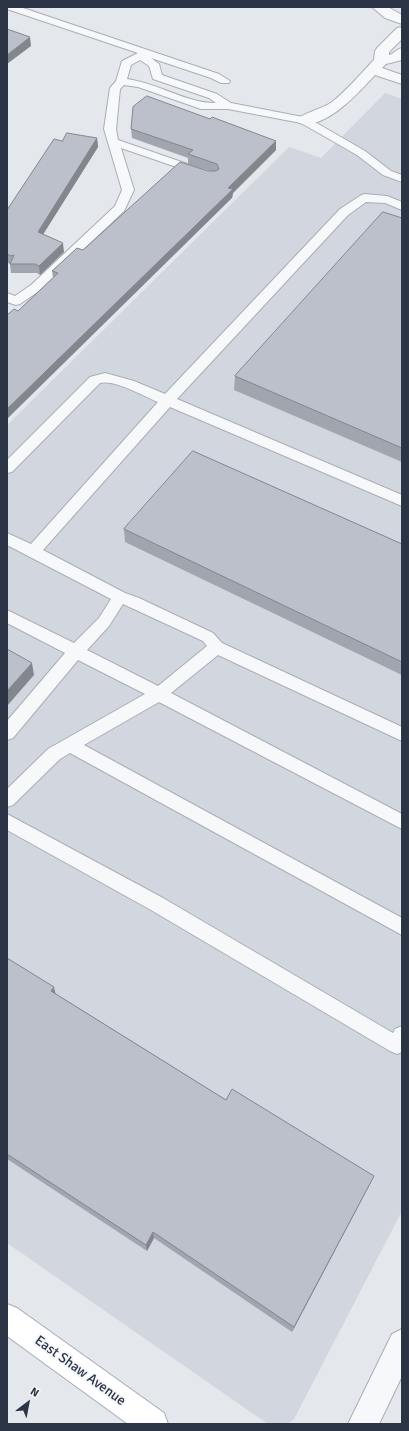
<!DOCTYPE html>
<html>
<head>
<meta charset="utf-8">
<style>
  body { margin:0 }
  #map { position:relative; width:409px; height:1431px; overflow:hidden; background:#e4e7ec; font-family:Signika,sans-serif }
  canvas { display:block }
  .frame { position:absolute; inset:0; border:8px solid #2b3445; pointer-events:none }
  .north { position:absolute; left:8px; top:1383px; width:40px; height:40px; -webkit-text-stroke:3px #f4f6f9; paint-order:stroke; rotate:32deg; font-size:11px; font-weight:700; line-height:16px; text-align:center; color:#2b3445 }
  .north::after { content:''; display:block; margin:auto; width:14px; height:18px; background:#2b3445; clip-path:polygon(50% 0,100% 100%,50% 72%,0 100%) }
</style>
</head>
<body>
<div id="map">
<canvas width="409" height="1431"></canvas>
<div class="frame"></div>
<div class="north">N</div>
</div>
<script>
const g = document.querySelector('canvas').getContext('2d');
g.lineJoin = 'round';
function fillPath(path, color) { g.fillStyle = color; g.fill(path, 'evenodd'); }
function trace(path, color, width, dash) { g.strokeStyle = color; g.lineWidth = width; g.lineCap = dash ? 'butt' : 'round'; g.setLineDash(dash || []); g.stroke(path); }
function write(font, color, halo, rows, align = 'center') {
  g.font = font + ' Signika,sans-serif'; g.lineWidth = 4; g.setLineDash([]); g.textBaseline = 'middle'; g.strokeStyle = halo; g.fillStyle = color; for (const [text, x, y, turn = 0] of rows) {
    g.save(); g.translate(x, y); g.rotate((+turn || 0) * Math.PI / 180); g.textAlign = isNaN(turn) ? turn : align; if (halo) g.strokeText(text, 0, 0); g.fillText(text, 0, 0); g.restore();
  }
}
fillPath(new Path2D(`
  M 385,93 L 402,99 L 402,1211 L 294,1419 L 288,1424 L 268,1424 L 7,1243 L 7,425 L 289,147 L 321,158 Z`), '#d2d6de');
const service = new Path2D(`
  M 7,7 L 20,7 L 219,74 L 230,81 L 229,83 L 221,83 L 211,78 L 151,58 L 159,64 L 162,75 L 217,94 L 231,103 L 308,118 L 365,151 L 391,171 L 402,175 L 402,182 L 383,175 L 357,155 L 301,123 L 228,109 L 201,109 L 138,87 L 124,85 L 120,89 L 116,129 L 118,140 L 202,169 L 204,171 L 202,173 L 194,173 L 121,148 L 134,190 L 124,211 L 39,291 L 20,304 L 16,305 L 7,302 L 7,293 L 15,296 L 31,285 L 115,206 L 122,190 L 104,129 L 110,88 L 116,81 L 122,61 L 138,53 L 7,9 ZM 140,60 L 149,66 L 153,79 L 209,98 L 216,103 C 185,103 158,83 127,79 L 131,65 Z
  M 364,194 L 387,196 L 402,202 L 402,210 L 385,203 L 366,202 L 348,215 L 177,399 L 402,495 L 402,506 L 170,407 L 43,550 L 125,593 L 139,598 L 213,633 L 222,643 L 402,727 L 402,741 L 218,655 L 171,693 L 402,814 L 402,829 L 159,702 L 84,745 L 402,918 L 402,935 L 70,753 L 60,759 L 13,805 L 7,807 L 7,789 L 48,749 L 145,694 L 78,660 L 13,738 L 7,740 L 7,721 L 65,653 L 7,623 L 7,610 L 74,643 L 99,618 L 111,599 L 7,545 L 7,533 L 31,544 L 158,402 C 144,396 114,379 100,383 L 12,472 L 7,473 L 7,460 L 90,377 L 105,373 L 134,381 L 165,394 L 340,209 L 360,196 ZM 123,604 L 203,641 L 207,646 L 158,686 L 87,650 L 109,626 Z
  M 7,814 L 163,898 L 393,1033 L 395,1029 L 402,1026 L 402,1052 L 397,1054 L 390,1051 L 151,910 L 7,830 Z`);
const minor = new Path2D(`
  M 372,7 L 388,7 L 402,15 L 402,24 L 385,18 Z
  M 402,27 L 402,39 L 389,52 L 389,55 C 394,54 396,49 402,48 L 402,60 L 386,64 L 382,68 L 402,75 L 402,84 L 375,75 C 358,93 326,130 299,123 L 296,120 C 300,115 322,108 329,104 C 343,95 362,72 374,60 L 375,51 L 377,48 L 397,28 Z
  M 402,1329 L 402,1376 L 379,1424 L 348,1424 L 392,1334 Z`);
const primary = new Path2D(`
  M 7,1304 L 17,1308 L 164,1413 L 168,1424 L 128,1424 L 7,1336 Z`);
trace(service, '#a9aeb7', 2);
trace(minor, '#a9aeb7', 2);
trace(primary, '#a3abb8', 2);
fillPath(service, '#f7f8fa');
fillPath(minor, '#f7f8fa');
fillPath(primary, '#fff');
fillPath(new Path2D(`
  M 210,119 L 276,141 L 276,150 L 233,193 L 232,198 L 18,311 L 53,278 L 52,271 L 208,171 L 210,171 L 188,164 L 188,158 L 132,138 L 131,129 Z
  M 97,138 L 98,147 L 43,234 L 64,252 L 40,275 L 37,273 L 11,273 L 10,264 L 7,262 L 7,210 L 62,141 Z
  M 402,218 L 402,462 L 234,390 L 235,376 Z
  M 124,529 L 402,544 L 402,675 L 125,542 Z
  M 7,958 L 56,994 L 226,1100 L 371,1182 L 292,1332 L 154,1238 L 147,1251 L 7,1159 Z`), '#a1a5ae');
fillPath(new Path2D(`
  M 30,37 L 31,46 L 7,64 L 7,55 Z
  M 97,138 L 98,147 L 39,241 L 38,232 Z
  M 276,141 L 276,150 L 233,193 L 232,198 L 7,419 L 7,409 L 228,188 Z
  M 63,243 L 64,252 L 40,275 L 39,266 Z
  M 32,663 L 34,675 L 7,706 L 7,691 Z
  M 54,987 L 56,996 L 51,991 Z
  M 374,1176 L 371,1182 L 292,1332 L 294,1327 Z
  M 153,1232 L 154,1238 L 147,1251 L 146,1245 Z`), '#83868d');
const building = new Path2D(`
  M 7,29 L 30,37 L 7,55 Z
  M 147,96 L 210,119 L 212,117 L 276,141 L 228,188 L 233,189 L 7,409 L 7,315 L 14,309 L 18,311 L 58,273 L 52,271 L 77,248 L 83,250 L 180,162 L 208,171 L 216,171 L 219,169 L 217,164 L 188,154 L 193,150 L 131,129 L 133,107 Z
  M 67,133 L 97,138 L 38,232 L 63,243 L 39,266 L 35,264 L 10,264 L 14,255 L 11,256 L 7,254 L 7,210 L 54,139 L 62,141 Z
  M 383,212 L 402,218 L 402,448 L 235,376 Z
  M 193,451 L 402,544 L 402,662 L 124,529 Z
  M 7,649 L 32,663 L 7,691 Z
  M 7,958 L 54,987 L 51,991 L 226,1100 L 232,1089 L 374,1176 L 294,1327 L 153,1232 L 146,1245 L 7,1154 Z`);
fillPath(building, '#bbc0ca');
trace(building, '#83868d', 1);
write('14px', '#2b3445', '#f4f6f9', [
  ["East Shaw Avenue",80,1371,36]
]);
</script>
</body>
</html>
